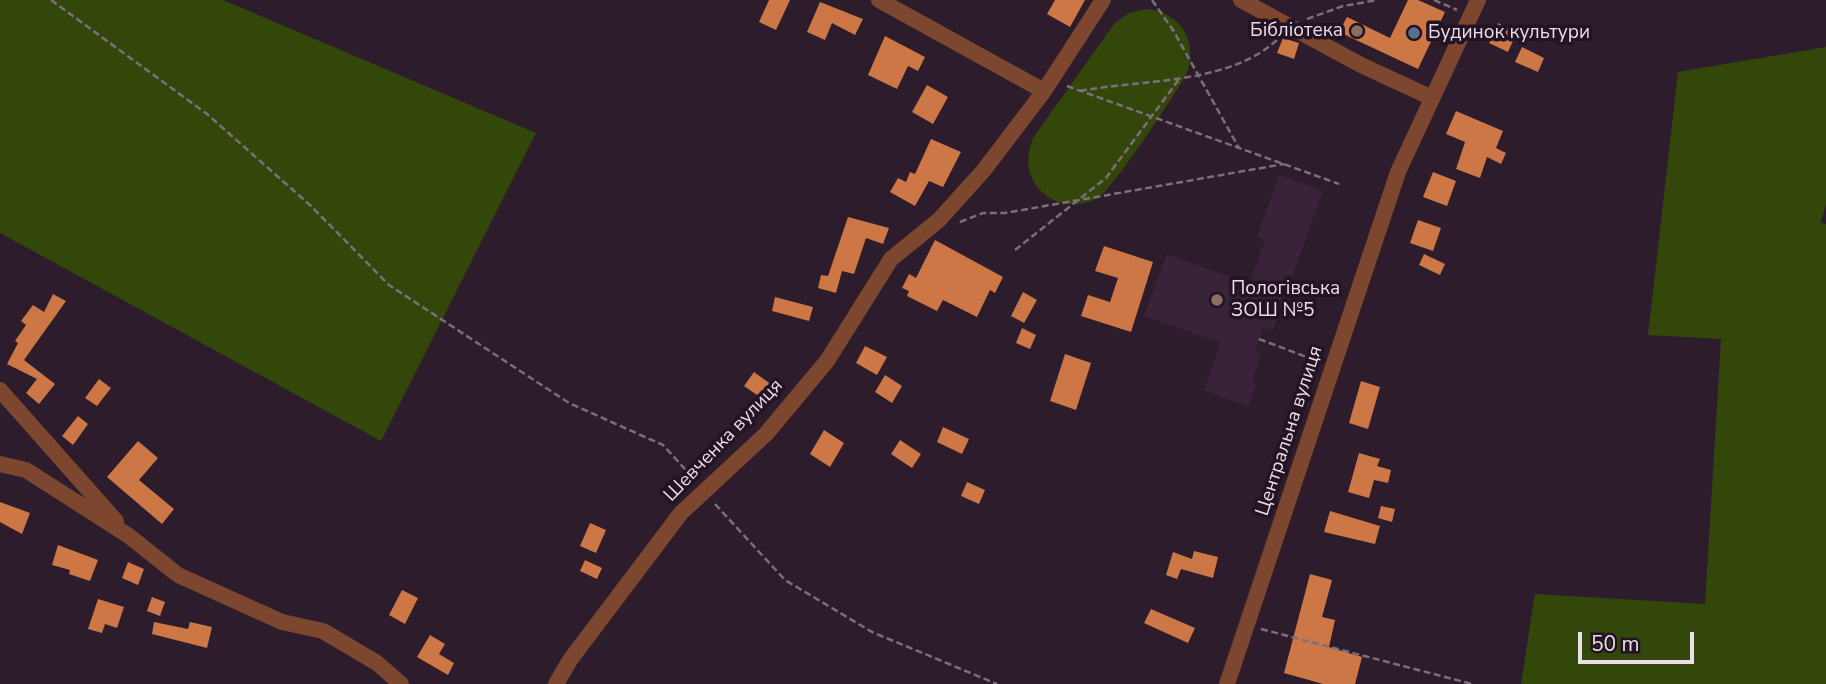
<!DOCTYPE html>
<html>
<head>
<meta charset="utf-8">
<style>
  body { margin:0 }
  #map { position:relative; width:1826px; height:684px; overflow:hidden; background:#2d1c2c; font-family:"Nunito Sans",sans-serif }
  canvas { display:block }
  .scale { position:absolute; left:1578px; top:632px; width:116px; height:32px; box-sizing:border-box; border:4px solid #eadee9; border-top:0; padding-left:9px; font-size:21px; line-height:24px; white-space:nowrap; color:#eadee9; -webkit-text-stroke:5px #231323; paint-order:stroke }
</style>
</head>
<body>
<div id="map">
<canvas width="1826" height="684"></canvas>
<div class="scale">50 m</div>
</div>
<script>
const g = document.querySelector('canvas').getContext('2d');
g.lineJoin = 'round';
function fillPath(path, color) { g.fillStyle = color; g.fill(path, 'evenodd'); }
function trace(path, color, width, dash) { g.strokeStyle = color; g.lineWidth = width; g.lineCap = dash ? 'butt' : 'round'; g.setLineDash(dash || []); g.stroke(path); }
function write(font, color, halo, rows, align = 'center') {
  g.font = font + ' "Nunito Sans",sans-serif'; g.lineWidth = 7; g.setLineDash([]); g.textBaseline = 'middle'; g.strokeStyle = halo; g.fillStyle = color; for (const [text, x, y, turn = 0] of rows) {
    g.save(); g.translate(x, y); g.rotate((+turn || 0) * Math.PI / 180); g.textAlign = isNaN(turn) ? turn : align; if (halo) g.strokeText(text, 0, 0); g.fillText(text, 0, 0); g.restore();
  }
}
fillPath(new Path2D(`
  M 1279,175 L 1323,191 L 1273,330 L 1264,328 L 1255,352 L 1261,355 L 1252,381 L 1257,383 L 1248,407 L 1204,390 L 1221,343 L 1144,316 L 1167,254 L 1249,284 L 1265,240 L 1257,237 Z`), '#392338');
fillPath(new Path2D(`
  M 0,0 L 223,0 L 536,133 L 381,441 L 0,233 Z
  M 1147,9 C 1181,13 1198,41 1187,73 C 1175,95 1115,186 1099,197 C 1080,209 1054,206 1039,189 C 1026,174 1026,156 1033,138 L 1114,24 L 1129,13 Z
  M 1826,47 L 1826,203 L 1821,223 L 1826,224 L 1826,684 L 1521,684 L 1535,594 L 1705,604 L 1721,339 L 1648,335 L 1678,72 Z`), '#34470a');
fillPath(new Path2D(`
  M 769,0 L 790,0 L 776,30 L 759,22 Z
  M 1055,0 L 1085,0 L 1070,27 L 1047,14 Z
  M 1408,0 L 1418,0 L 1445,12 L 1418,69 L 1339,32 L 1347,17 L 1390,38 Z
  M 820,2 L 863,19 L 855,35 L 832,23 L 825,40 L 807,32 Z
  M 1498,23 L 1517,32 L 1508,52 L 1489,43 Z
  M 885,36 L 925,57 L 918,71 L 908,66 L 897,89 L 868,75 Z
  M 1283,38 L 1299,43 L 1294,59 L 1277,53 Z
  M 1522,47 L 1544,58 L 1538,72 L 1515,62 Z
  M 927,85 L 948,97 L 933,124 L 912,112 Z
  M 1456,111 L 1503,131 L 1496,148 L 1506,153 L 1501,164 L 1487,157 L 1480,178 L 1456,169 L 1465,142 L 1446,134 Z
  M 931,139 L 961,152 L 943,187 L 929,181 L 915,206 L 890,192 L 898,178 L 906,182 L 910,172 L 915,174 Z
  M 1433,172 L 1456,181 L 1447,206 L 1423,197 Z
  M 848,217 L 889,228 L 883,244 L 866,238 L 854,274 L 842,271 L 836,293 L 818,288 L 821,275 L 828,276 Z
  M 1418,220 L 1441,228 L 1433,251 L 1410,243 Z
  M 935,240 L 1003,277 L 995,293 L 990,290 L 977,317 L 943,300 L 937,311 L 907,296 L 909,291 L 902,288 L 909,274 L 916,278 Z
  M 1104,246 L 1153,262 L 1131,332 L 1081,316 L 1088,295 L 1110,302 L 1118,278 L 1095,271 Z
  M 1424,254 L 1445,264 L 1440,275 L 1419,265 Z
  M 1023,292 L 1037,300 L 1024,323 L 1011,316 Z
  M 53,294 L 66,301 L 24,360 L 55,384 L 39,404 L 26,393 L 37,379 L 7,364 L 18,343 L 15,341 L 26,325 L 21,321 L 33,305 L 44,312 Z
  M 775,297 L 813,307 L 809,321 L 772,311 Z
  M 1022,328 L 1036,335 L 1030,349 L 1016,343 Z
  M 865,346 L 887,357 L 877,375 L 856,363 Z
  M 1065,354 L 1091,363 L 1076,410 L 1050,401 Z
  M 754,372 L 779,390 L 770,404 L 744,386 Z
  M 885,375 L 902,386 L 892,403 L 875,392 Z
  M 99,379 L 111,388 L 97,406 L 85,398 Z
  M 1361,381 L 1380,387 L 1368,429 L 1349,423 Z
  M 78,416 L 88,424 L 73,445 L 62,436 Z
  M 943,427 L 969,439 L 962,454 L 937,442 Z
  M 824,430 L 844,443 L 830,467 L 810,454 Z
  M 900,440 L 921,454 L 912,468 L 891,454 Z
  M 138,441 L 158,458 L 139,480 L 174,509 L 162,524 L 107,477 Z
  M 1359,453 L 1380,459 L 1377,466 L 1391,470 L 1388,483 L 1374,480 L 1369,498 L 1348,492 Z
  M 967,482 L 985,490 L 979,504 L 961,496 Z
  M 0,502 L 30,513 L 22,534 L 0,522 Z
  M 1381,506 L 1395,509 L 1392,522 L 1378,518 Z
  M 1330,511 L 1380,526 L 1375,544 L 1324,532 Z
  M 590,523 L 606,530 L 596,553 L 580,546 Z
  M 58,545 L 98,560 L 90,581 L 69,574 L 70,570 L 52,565 Z
  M 1194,551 L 1218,557 L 1213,578 L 1181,569 L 1177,579 L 1166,575 L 1173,552 L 1192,559 Z
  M 585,560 L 602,568 L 597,579 L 580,571 Z
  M 128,562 L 144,569 L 138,585 L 122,578 Z
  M 1310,574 L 1332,580 L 1322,617 L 1335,620 L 1329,647 L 1362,657 L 1355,684 L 1323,684 L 1284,673 Z
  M 402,590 L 418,598 L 405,624 L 389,615 Z
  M 152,597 L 165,602 L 160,616 L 147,611 Z
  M 98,599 L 124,607 L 117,628 L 105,624 L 102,633 L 88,629 Z
  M 1151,609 L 1195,628 L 1188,643 L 1144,623 Z
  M 154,622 L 188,629 L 190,622 L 212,627 L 207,648 L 152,634 Z
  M 430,635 L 445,644 L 439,654 L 454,663 L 448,675 L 417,657 Z`), '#cc7745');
trace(new Path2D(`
  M 51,0 L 207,114 L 311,206 L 389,285 L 569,403 L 663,445 L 695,480
  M 1152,0 L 1173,30 L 1239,148
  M 1434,0 L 1457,10
  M 1307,19 L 1343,6 L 1378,0
  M 1067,86 L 1339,184
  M 1080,91 C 1142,79 1231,85 1279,38
  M 960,222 L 983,213 L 1005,213 L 1284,164
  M 1015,250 L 1106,178 L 1180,78
  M 1259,339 L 1312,359
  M 715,504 L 785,580 L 872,632 L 997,684
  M 1261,629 L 1472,684`), '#7d6e7c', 2.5, [7, 3.5]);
trace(new Path2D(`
  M 879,0 L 1044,91
  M 1241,0 L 1361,65 L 1432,98
  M 0,390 L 116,521
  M 0,464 L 26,470 L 129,536 L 178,575 L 282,622 L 323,631 L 377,663 L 401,684
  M 556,684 L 570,660 L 681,513 L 766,434 L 827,361 L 891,259 L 939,220 L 984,170 L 1044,91 L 1103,0
  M 1227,684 L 1398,172 L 1478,0`), '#7c462f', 16);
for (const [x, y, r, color] of [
  [1357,31,7,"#8d6e63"],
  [1414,33,7,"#5c6f8a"],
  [1217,300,7,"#8d6e63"]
]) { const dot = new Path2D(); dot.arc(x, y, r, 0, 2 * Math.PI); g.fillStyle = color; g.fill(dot); trace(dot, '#231323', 2.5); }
write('19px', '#eadee9', '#231323', [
  ["Бібліотека",1343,31,"right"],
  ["Будинок культури",1428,33],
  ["Пологівська",1231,289],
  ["ЗОШ №5",1231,311]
], 'left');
write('19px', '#eadee9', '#231323', [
  ["Центральна вулиця",1290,431,-72],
  ["Шевченка вулиця",724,441,-46]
]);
</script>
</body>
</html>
